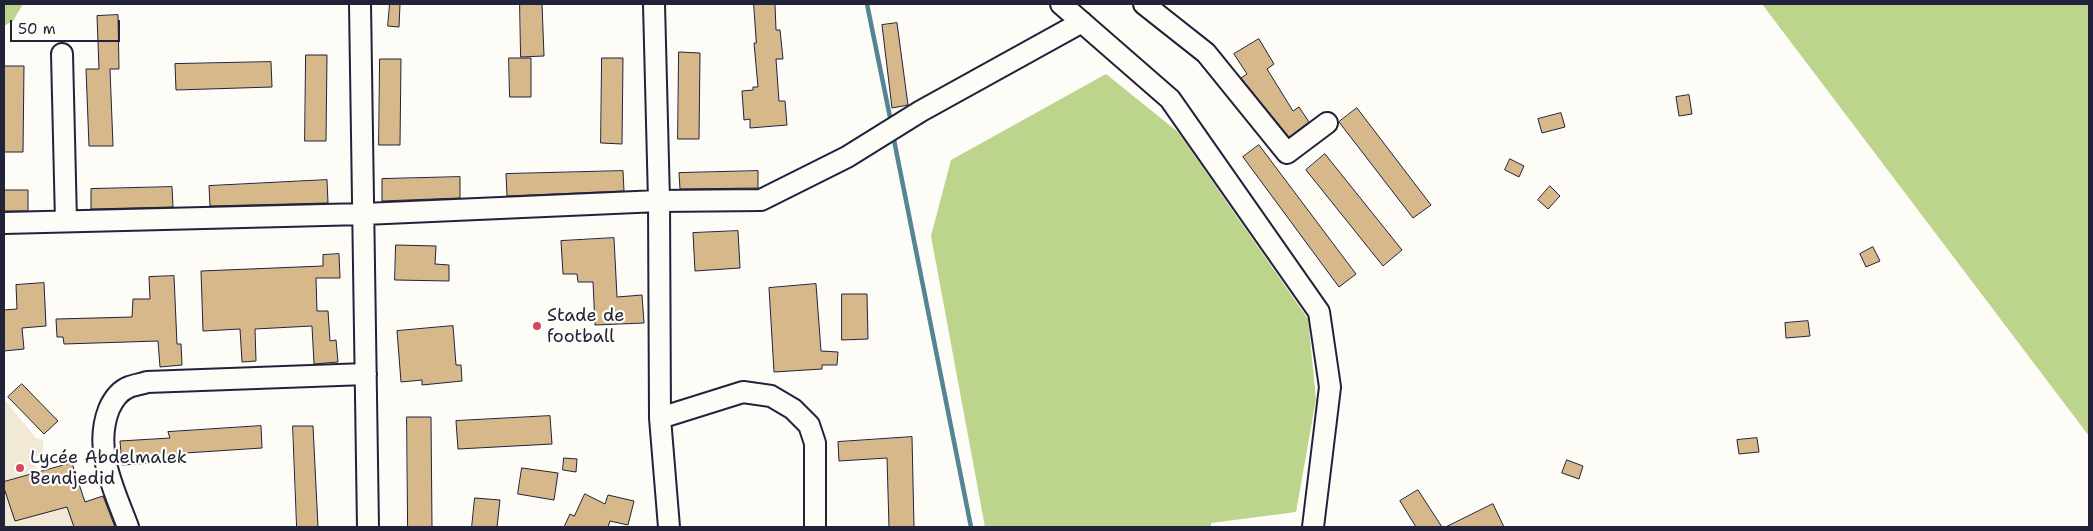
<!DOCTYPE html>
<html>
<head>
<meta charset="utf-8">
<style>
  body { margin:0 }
  #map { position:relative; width:2093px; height:531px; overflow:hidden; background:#fdfcf7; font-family:"Shantell Sans",sans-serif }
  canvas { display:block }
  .frame { position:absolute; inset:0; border:5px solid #22223b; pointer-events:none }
  .scale { position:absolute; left:10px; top:20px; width:110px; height:22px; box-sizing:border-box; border:2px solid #22223b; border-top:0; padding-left:6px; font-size:15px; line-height:18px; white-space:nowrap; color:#22223b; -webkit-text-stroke:4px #fdfcf7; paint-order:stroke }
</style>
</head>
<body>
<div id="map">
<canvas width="2093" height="531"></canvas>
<div class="frame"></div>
<div class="scale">50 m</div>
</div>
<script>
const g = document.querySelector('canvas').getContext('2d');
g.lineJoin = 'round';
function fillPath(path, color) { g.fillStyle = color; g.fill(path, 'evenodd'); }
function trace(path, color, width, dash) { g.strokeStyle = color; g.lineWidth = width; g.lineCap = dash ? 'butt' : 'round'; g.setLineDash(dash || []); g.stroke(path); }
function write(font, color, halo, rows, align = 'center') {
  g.font = font + ' "Shantell Sans",sans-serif'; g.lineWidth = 4.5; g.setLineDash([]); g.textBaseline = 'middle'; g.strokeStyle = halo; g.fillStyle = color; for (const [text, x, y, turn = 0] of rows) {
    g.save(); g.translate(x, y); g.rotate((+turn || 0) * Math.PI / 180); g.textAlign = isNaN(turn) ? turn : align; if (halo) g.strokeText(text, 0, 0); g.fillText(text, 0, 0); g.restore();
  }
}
fillPath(new Path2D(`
  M 4,399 L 36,438 L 43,440 L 43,456 L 32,457 L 38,472 L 72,463 L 85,501 L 105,495 L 115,527 L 4,527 Z`), '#f2e8d6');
fillPath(new Path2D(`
  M 4,4 L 23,4 L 13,21 L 4,26 Z
  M 1762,4 L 2089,4 L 2089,436 Z
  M 1106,74 L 1178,132 L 1308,319 L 1316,399 L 1296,512 L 1211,523 L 1211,527 L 985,527 L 931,236 L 951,160 Z`), '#bcd48b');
trace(new Path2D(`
  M 867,4 L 891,122
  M 893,135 L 971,527`), '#548594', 4.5);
const building = new Path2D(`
  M 390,4 L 400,4 L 399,27 L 388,26 Z
  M 520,4 L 542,4 L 544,56 L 521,57 Z
  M 754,4 L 775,4 L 776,30 L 780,30 L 783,59 L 776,59 L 779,101 L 785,101 L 787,125 L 750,128 L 750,119 L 744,120 L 742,91 L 753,90 L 753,87 L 758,87 L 754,43 L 756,43 Z
  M 118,15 L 119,69 L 110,69 L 113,146 L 89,146 L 86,69 L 99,69 L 97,16 Z
  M 897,23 L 908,105 L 892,108 L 882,25 Z
  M 1259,39 L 1274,64 L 1267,69 L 1293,111 L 1299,107 L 1309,122 L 1289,137 L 1241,78 L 1247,74 L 1234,54 Z
  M 679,52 L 700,53 L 699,139 L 678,139 Z
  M 306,55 L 327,55 L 326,141 L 305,141 Z
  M 509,58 L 531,58 L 531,97 L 510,97 Z
  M 602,58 L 623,58 L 622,144 L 601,143 Z
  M 380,59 L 401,59 L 400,145 L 379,145 Z
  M 271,62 L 272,87 L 176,90 L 175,64 Z
  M 4,66 L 24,66 L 23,152 L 4,152 Z
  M 1689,95 L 1692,114 L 1679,116 L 1676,97 Z
  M 1357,108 L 1431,205 L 1413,218 L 1339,122 Z
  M 1561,113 L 1565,127 L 1542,133 L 1538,119 Z
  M 1259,145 L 1356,274 L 1339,287 L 1243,157 Z
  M 1325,154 L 1402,250 L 1383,266 L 1306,170 Z
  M 1510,159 L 1524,166 L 1519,177 L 1505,170 Z
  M 623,171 L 624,191 L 507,196 L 506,174 Z
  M 758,171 L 758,188 L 680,189 L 679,173 Z
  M 460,177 L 460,198 L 382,201 L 382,179 Z
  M 327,180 L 328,203 L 210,206 L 209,186 Z
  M 1550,186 L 1560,196 L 1548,209 L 1538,200 Z
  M 172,187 L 173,207 L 91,209 L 91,189 Z
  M 4,190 L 28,190 L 28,211 L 4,211 Z
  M 738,231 L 740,268 L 695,271 L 693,233 Z
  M 614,238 L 617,297 L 642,295 L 644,323 L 595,325 L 593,282 L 578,282 L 577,274 L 563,274 L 561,241 Z
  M 396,245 L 436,246 L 435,264 L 449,265 L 449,281 L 395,280 Z
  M 1873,247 L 1880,261 L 1866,267 L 1860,254 Z
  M 339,254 L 340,278 L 316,278 L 317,311 L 328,311 L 330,341 L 336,340 L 338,362 L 314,364 L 312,326 L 255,329 L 256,361 L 242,362 L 240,329 L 203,331 L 201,271 L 323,266 L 323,255 Z
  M 174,276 L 177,344 L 181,344 L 182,365 L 160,367 L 158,341 L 64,344 L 63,337 L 57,337 L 56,319 L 132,317 L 133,299 L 150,299 L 149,277 Z
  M 44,283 L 46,326 L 22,328 L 24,349 L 4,351 L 4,310 L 17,309 L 16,285 Z
  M 816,284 L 821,351 L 838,352 L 837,365 L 822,365 L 822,369 L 774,372 L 769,288 Z
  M 842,294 L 867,294 L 868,339 L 842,340 Z
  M 1808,321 L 1810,336 L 1786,338 L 1785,323 Z
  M 453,326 L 456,365 L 461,365 L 462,381 L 422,385 L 422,380 L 401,382 L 397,331 Z
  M 22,384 L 58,421 L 44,434 L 8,397 Z
  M 550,416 L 552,444 L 458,449 L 456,421 Z
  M 407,417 L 431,417 L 432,527 L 408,527 Z
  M 261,426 L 262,448 L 170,454 L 170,462 L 122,465 L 120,441 L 170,438 L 168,432 Z
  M 293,426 L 313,426 L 318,527 L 297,527 Z
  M 912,437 L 914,527 L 889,527 L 887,458 L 839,461 L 838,442 Z
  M 1757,438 L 1759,452 L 1739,454 L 1737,440 Z
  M 564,458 L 577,459 L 576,472 L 563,470 Z
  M 1567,460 L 1583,466 L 1579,479 L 1562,473 Z
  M 72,463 L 85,502 L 103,496 L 115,527 L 74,527 L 67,507 L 15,521 L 4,488 L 4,482 Z
  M 522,468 L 558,473 L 554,500 L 518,494 Z
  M 1418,490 L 1442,527 L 1416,527 L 1400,501 Z
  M 585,494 L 605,504 L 608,495 L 634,501 L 628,525 L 610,521 L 608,527 L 564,527 L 570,514 L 574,516 Z
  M 475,498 L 500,500 L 497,527 L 472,527 Z
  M 1493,504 L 1504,527 L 1446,527 Z`);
fillPath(building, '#d7b88a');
trace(building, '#22223b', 1);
const minor = new Path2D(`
  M 360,4 L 368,527
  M 654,4 L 659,201 L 660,418 L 669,527
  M 1061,4 L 1170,99 L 1319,312 L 1330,387 L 1313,527
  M 1144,4 L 1206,53 L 1287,153 L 1327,123
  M 62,54 L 66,221
  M 4,223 L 364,214 L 659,201 L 761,200 L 847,157 L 921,111 L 1082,22
  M 660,418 L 743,392 L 771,396 L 793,409 L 809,425 L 815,443 L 815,527
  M 128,527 C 114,489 93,450 109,409 C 113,400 119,391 129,387 C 134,385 141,384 147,382 L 366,374`);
trace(minor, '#22223b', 24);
trace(minor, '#fdfcf7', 20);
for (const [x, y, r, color] of [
  [537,326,5,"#d1495b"],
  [20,468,5,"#d1495b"]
]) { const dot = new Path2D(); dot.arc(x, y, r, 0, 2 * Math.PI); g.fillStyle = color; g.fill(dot); trace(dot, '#fdfcf7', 2); }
write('18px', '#22223b', '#fdfcf7', [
  ["Stade de",547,316],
  ["football",547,337],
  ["Lycée Abdelmalek",30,458],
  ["Bendjedid",30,479]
], 'left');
</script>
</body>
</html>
